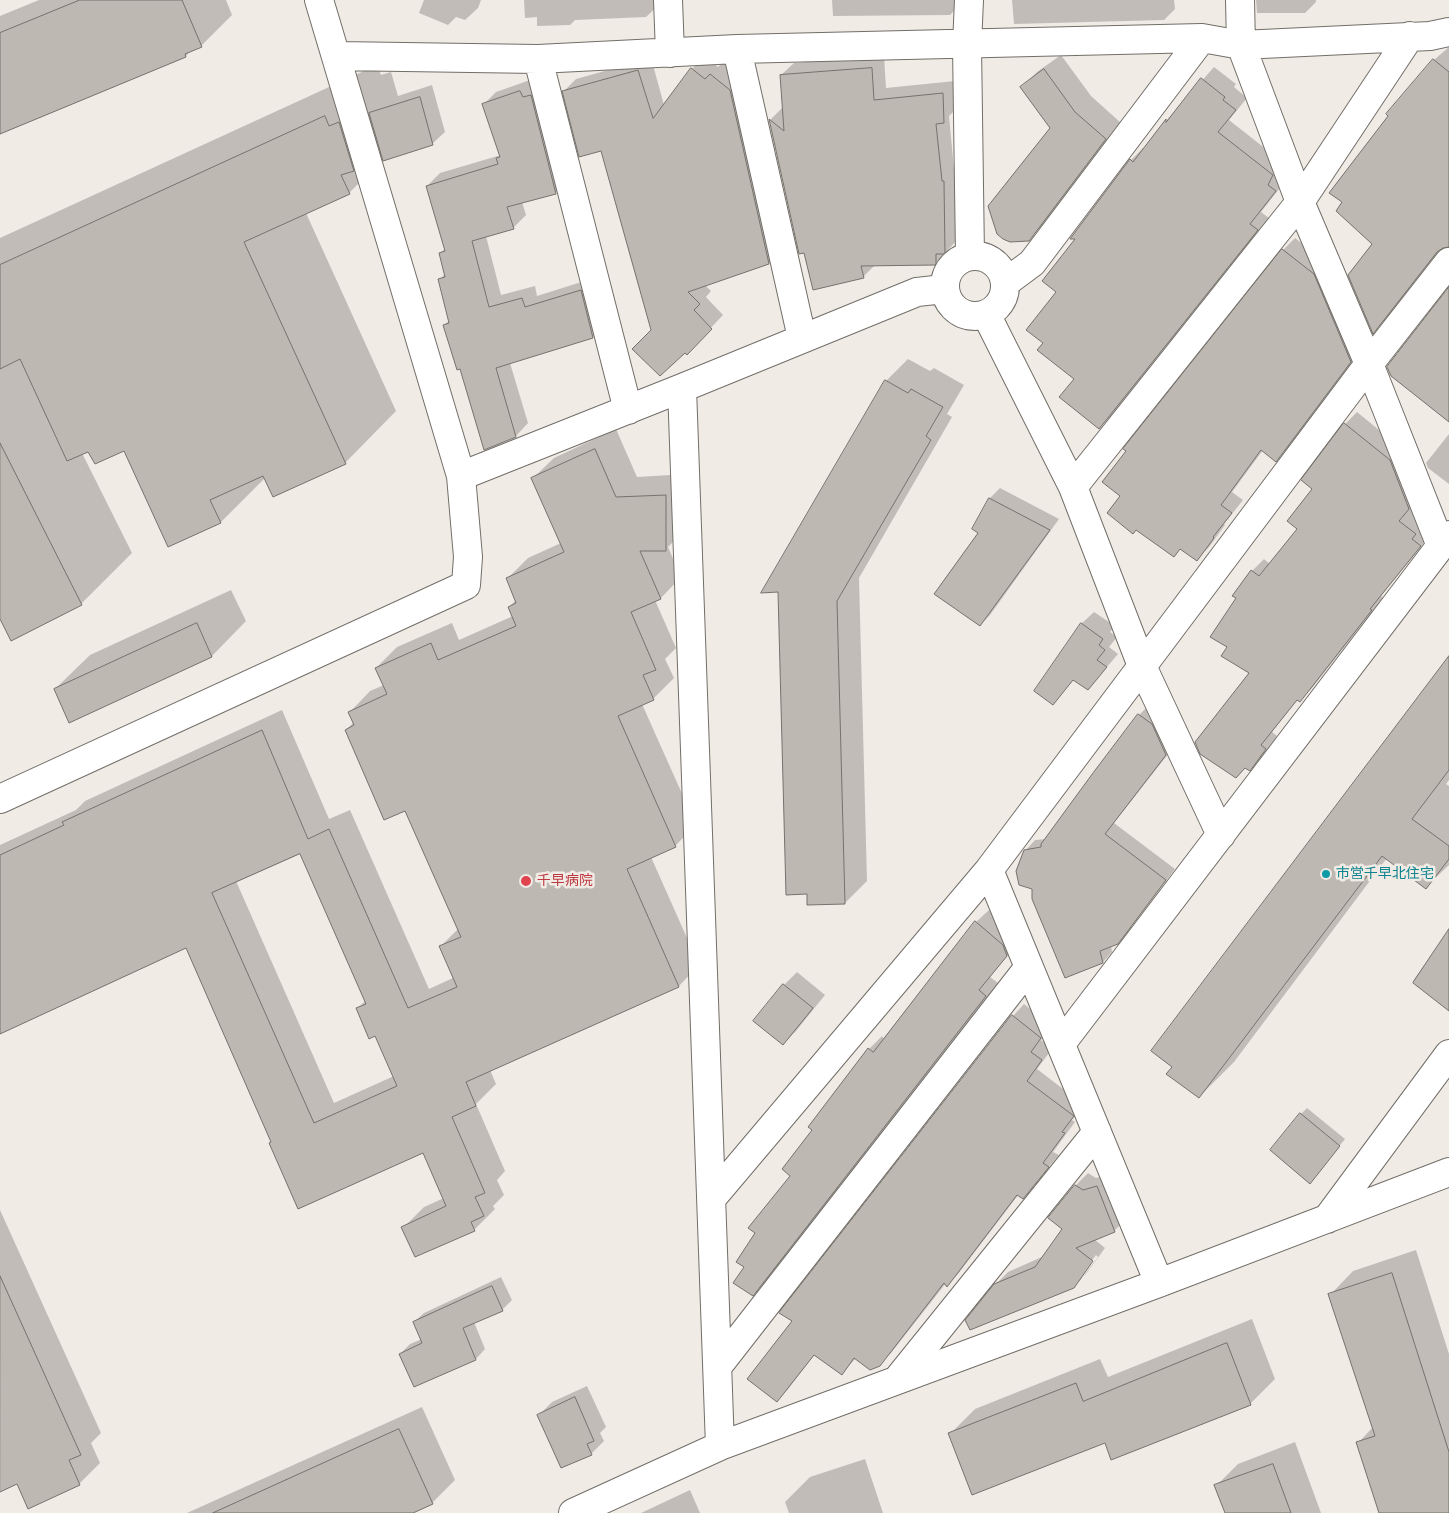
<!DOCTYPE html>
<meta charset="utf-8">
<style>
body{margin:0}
canvas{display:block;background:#f1ebe5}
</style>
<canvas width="1449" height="1513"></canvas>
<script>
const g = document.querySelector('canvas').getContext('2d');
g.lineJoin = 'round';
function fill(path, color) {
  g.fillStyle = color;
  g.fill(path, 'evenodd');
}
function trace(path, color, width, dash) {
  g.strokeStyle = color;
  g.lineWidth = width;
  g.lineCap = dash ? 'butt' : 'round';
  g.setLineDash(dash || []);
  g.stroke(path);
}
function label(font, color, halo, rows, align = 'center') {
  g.font = font + ' "Varela Round","Noto Sans JP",sans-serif';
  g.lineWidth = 5;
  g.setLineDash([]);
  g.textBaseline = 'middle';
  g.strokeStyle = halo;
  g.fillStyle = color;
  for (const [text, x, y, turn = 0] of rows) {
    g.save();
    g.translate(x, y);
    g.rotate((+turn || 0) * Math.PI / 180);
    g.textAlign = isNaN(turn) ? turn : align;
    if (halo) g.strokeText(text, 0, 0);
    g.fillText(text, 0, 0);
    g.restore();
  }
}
fill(new Path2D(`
 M 39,0 L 226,0 L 232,15 L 201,46 L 191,50 L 186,56 L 0,133 L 0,16 Z
 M 424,0 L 481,0 L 478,8 L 465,20 L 456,17 L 448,25 L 419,13 Z
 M 524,0 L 661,0 L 661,3 L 646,17 L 575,20 L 570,25 L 537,26 L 537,17 L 525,18 Z
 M 832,0 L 958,0 L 958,7 L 950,15 L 833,16 Z
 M 1012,0 L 1174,0 L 1175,9 L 1164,20 L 1014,24 Z
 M 1256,0 L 1316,0 L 1316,2 L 1305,13 L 1257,13 Z
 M 1449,47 L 1449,245 L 1442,247 L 1385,320 L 1373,331 L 1374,244 L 1434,60 Z
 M 1061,55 L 1091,96 L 1121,123 L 1044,224 L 1028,240 L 1052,128 L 1022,87 L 1037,72 Z
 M 704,56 L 718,67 L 723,62 L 742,77 L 781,251 L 769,263 L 705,285 L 711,291 L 706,297 L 723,315 L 687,353 L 652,330 L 602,150 L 564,91 L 576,79 L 651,58 L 664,105 L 692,69 Z
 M 884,56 L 886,88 L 955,81 L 956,109 L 949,116 L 954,169 L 956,169 L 957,240 L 935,264 L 875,265 L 863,277 L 805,251 L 800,252 L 770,120 L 782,108 L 784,109 L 781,75 L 794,63 Z
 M 377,65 L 381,75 L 391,72 L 398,96 L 432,85 L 445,132 L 432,144 L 384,158 L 349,193 L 306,213 L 396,411 L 345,463 L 265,478 L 221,522 L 124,449 L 89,450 L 82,453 L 132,553 L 81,604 L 0,616 L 0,238 Z
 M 1214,67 L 1236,84 L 1234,87 L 1247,98 L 1229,120 L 1285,164 L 1287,179 L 1261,212 L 1269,218 L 1111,416 L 1099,428 L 1075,379 L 1045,343 L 1058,292 L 1077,238 L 1131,160 L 1143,148 L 1144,150 L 1167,120 Z
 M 533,79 L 568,180 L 556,192 L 522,202 L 526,215 L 513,228 L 486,236 L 501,295 L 535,286 L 537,296 L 594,278 L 605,324 L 593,337 L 510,363 L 528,423 L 516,436 L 484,448 L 461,367 L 444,325 L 450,320 L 439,280 L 446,273 L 440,253 L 446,248 L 427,186 L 440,173 L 501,155 L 483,105 L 496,92 Z
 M 1295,238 L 1326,262 L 1362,349 L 1288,448 L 1276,460 L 1263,450 L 1232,492 L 1243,500 L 1224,524 L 1225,525 L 1209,547 L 1197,559 L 1181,548 L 1174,556 L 1283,250 Z
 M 908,359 L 930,371 L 934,368 L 964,385 L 947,414 L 952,417 L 859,578 L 867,881 L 845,903 L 808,892 L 779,591 L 886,381 Z
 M 1357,412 L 1401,448 L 1420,496 L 1410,508 L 1427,522 L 1432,533 L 1381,596 L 1383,598 L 1312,688 L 1300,700 L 1298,699 L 1272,732 L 1277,736 L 1262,757 L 1250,769 L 1250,673 L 1228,647 L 1238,598 L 1252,571 L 1264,559 L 1270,564 L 1299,528 L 1314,489 L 1345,424 Z
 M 616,429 L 637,477 L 687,474 L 686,529 L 668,547 L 681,577 L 661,598 L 655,600 L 676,648 L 665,659 L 674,678 L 653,699 L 642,704 L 696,825 L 675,846 L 651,857 L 699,965 L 679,986 L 490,1070 L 496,1084 L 476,1104 L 505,1171 L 497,1180 L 504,1195 L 493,1206 L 495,1209 L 474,1230 L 403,1228 L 424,1207 L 444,1198 L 423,1152 L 272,1142 L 186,947 L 0,1032 L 0,845 L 76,810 L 85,801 L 282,710 L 329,819 L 350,810 L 429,989 L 455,977 L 441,946 L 458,929 L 406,810 L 346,730 L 354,722 L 350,712 L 370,691 L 384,685 L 376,668 L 397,647 L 452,623 L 459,640 L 513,616 L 509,607 L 516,600 L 507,579 L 528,558 L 561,543 L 533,478 L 554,458 ZM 300,853 L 366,1000 L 357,1009 L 375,1034 L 394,1076 L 334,1103 L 236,881 Z
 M 1449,434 L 1449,484 L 1428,468 L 1426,463 Z
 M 1000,488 L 1059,519 L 990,615 L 980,625 L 980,532 L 974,529 L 990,498 Z
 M 231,590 L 246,621 L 212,656 L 70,721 L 55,689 L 90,655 Z
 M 1094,612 L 1115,626 L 1110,632 L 1117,637 L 1109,647 L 1118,654 L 1088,689 L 1074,679 L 1053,703 L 1081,624 Z
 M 1449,658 L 1449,780 L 1446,784 L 1449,786 L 1449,865 L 1426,887 L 1387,858 L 1234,1062 L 1199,1097 Z
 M 1149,705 L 1176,744 L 1114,823 L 1175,869 L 1127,932 L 1117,943 L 1111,945 L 1112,952 L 1103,962 L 1034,888 L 1025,851 L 1035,840 L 1047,839 L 1139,715 Z
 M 989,910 L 1015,932 L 1019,942 L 990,977 L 998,983 L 765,1282 L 753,1294 L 746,1266 L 814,1130 L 869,1049 L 882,1036 L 884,1039 L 976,922 Z
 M 1449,930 L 1449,1003 L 1446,1007 L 1413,981 Z
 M 797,972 L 825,995 L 796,1031 L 783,1044 L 755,1021 L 784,985 Z
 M 1024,1004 L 1051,1026 L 1041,1040 L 1052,1049 L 1037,1069 L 1084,1105 L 1072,1120 L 1075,1122 L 1053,1152 L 1059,1155 L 1023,1197 L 1019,1194 L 958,1274 L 947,1285 L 946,1283 L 891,1353 L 879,1364 L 856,1358 L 842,1373 L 815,1354 L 788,1389 L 777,1400 L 794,1321 L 1013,1016 Z
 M 1307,1108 L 1345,1139 L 1315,1176 L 1301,1114 Z
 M 1088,1173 L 1096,1178 L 1110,1174 L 1127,1218 L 1114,1231 L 1094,1239 L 1105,1248 L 1086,1274 L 1083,1277 L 1098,1257 L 1096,1255 L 1079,1278 L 1082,1278 L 1073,1287 L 995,1285 L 1008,1272 L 1044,1256 L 1064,1229 L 1075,1186 Z
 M 0,1210 L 101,1433 L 91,1443 L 100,1463 L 79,1484 L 17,1483 L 0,1491 Z
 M 1416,1250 L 1449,1354 L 1449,1513 L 1381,1513 L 1358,1443 L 1373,1427 L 1330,1295 L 1353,1271 Z
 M 501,1277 L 512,1300 L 502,1310 L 474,1322 L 485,1349 L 476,1359 L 414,1385 L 400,1354 L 410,1344 L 422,1339 L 414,1322 L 424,1313 Z
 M 1252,1319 L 1275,1379 L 1250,1404 L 1105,1441 L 950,1434 L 975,1409 L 1100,1359 L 1108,1377 Z
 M 587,1386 L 606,1427 L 600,1433 L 604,1441 L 591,1454 L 539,1415 L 552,1402 Z
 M 422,1407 L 455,1480 L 432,1503 L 410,1513 L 187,1513 Z
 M 1295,1442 L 1321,1513 L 1226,1513 L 1216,1486 L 1238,1464 Z
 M 865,1459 L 883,1513 L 789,1513 L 785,1502 L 810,1477 Z
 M 690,1490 L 700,1513 L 641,1513 Z`), '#0003');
const building = new Path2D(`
 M 80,0 L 182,0 L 202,47 L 185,54 L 186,57 L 0,134 L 0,33 Z
 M 1433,59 L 1449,72 L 1449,247 L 1443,248 L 1437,252 L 1373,334 L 1348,275 L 1372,244 L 1336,211 L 1342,202 L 1329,193 L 1388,116 L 1386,114 Z
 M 691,68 L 705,79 L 710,74 L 730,90 L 769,264 L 688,292 L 700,304 L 694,310 L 712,329 L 687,355 L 685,353 L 660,376 L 632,349 L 651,330 L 601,151 L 579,157 L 562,91 L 638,70 L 653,118 Z
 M 872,68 L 874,100 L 943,93 L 944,123 L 936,124 L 942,181 L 944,181 L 945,254 L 936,254 L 936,265 L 861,266 L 864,278 L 813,290 L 804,253 L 799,254 L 769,119 L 784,131 L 780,75 Z
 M 1044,69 L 1075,112 L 1106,139 L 1029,241 L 1010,242 L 1003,239 L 997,234 L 988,206 L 1050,128 L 1020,87 Z
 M 1201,78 L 1225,97 L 1223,100 L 1236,110 L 1218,132 L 1273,175 L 1268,185 L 1276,191 L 1250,224 L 1258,230 L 1099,429 L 1059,397 L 1074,379 L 1037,350 L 1043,343 L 1026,330 L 1056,292 L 1042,281 L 1075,239 L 1070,239 L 1130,159 L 1133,162 L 1166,119 L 1166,122 Z
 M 520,91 L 523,97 L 531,95 L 556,194 L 507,207 L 514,229 L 472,241 L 489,307 L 522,298 L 525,307 L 581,290 L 593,338 L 496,368 L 516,437 L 484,450 L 460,369 L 457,370 L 443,325 L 449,323 L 438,279 L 445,277 L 439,253 L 445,251 L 426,186 L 498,164 L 496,158 L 500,157 L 482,104 Z
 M 420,97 L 433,145 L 383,161 L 369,113 Z
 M 325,116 L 329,126 L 339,122 L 354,171 L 341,175 L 350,194 L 244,242 L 346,464 L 273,497 L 263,476 L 210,500 L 221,523 L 168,547 L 124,451 L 95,464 L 88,452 L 67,461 L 20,359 L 0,369 L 0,265 Z
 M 1282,249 L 1314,274 L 1351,362 L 1276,462 L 1261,450 L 1221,505 L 1232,513 L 1213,537 L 1214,538 L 1197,561 L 1180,549 L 1174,557 L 1136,530 L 1133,534 L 1107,513 L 1120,496 L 1102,482 L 1126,451 L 1123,449 Z
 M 1449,287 L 1449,422 L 1391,376 L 1387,367 Z
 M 885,380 L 908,393 L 911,389 L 943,407 L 926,436 L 931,440 L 837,601 L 845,904 L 807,905 L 807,894 L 786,895 L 778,592 L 761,593 Z
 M 1344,423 L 1390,460 L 1409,509 L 1399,521 L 1416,534 L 1412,539 L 1421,546 L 1370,609 L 1372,610 L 1300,702 L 1297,700 L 1261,745 L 1266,749 L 1250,771 L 1245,768 L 1236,778 L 1200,754 L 1195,742 L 1249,673 L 1221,656 L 1227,647 L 1210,637 L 1236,598 L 1232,596 L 1251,570 L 1259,576 L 1297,529 L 1287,521 L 1312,489 L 1301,480 Z
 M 0,443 L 82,605 L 11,641 L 0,619 Z
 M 595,449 L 616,497 L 666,495 L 666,551 L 640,551 L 661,599 L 631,612 L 656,670 L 643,675 L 654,700 L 618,716 L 676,847 L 627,869 L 679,987 L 466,1082 L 476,1106 L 452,1117 L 485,1193 L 475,1197 L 484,1216 L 471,1222 L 475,1231 L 415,1257 L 401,1227 L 446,1206 L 423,1153 L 298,1209 L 269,1143 L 271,1142 L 186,948 L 0,1034 L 0,855 L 64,825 L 62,822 L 262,730 L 308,839 L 329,829 L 408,1008 L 457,987 L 439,946 L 461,937 L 405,811 L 384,820 L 345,730 L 354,725 L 348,712 L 387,694 L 375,668 L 431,643 L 438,660 L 516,626 L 508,607 L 516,603 L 506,578 L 564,552 L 531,478 ZM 300,854 L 366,1004 L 356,1008 L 369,1039 L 375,1036 L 397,1086 L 314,1123 L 212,893 Z
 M 989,498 L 1050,530 L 980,626 L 934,594 L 978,533 L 972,529 Z
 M 197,623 L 212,657 L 69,723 L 54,689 Z
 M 1081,623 L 1103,639 L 1099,645 L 1105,650 L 1097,660 L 1107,667 L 1088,690 L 1073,680 L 1053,705 L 1034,691 Z
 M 1449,656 L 1449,770 L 1412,819 L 1449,846 L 1449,859 L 1426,889 L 1382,856 L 1199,1098 L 1166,1074 L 1172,1067 L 1151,1051 Z
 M 1138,714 L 1152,724 L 1166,755 L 1105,834 L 1166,880 L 1118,944 L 1100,951 L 1103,963 L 1065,978 L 1032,899 L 1032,889 L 1019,885 L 1016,871 L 1024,850 L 1041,847 L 1041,844 L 1093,773 Z
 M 975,921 L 1003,945 L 1007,956 L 979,990 L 986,996 L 753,1296 L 733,1283 L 744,1267 L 736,1262 L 755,1233 L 748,1228 L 790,1176 L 782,1169 L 812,1130 L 808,1127 L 868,1048 L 873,1052 Z
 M 1449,929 L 1449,1011 L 1413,983 Z
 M 783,984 L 813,1008 L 783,1045 L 753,1021 Z
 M 1012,1015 L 1041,1038 L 1031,1052 L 1042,1060 L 1027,1081 L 1074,1116 L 1062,1132 L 1065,1133 L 1043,1163 L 1049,1167 L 1023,1199 L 1017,1195 L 947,1287 L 944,1283 L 880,1366 L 870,1370 L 854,1358 L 842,1375 L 814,1355 L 777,1402 L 747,1379 L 792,1321 L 779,1313 Z
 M 1300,1113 L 1340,1146 L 1310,1184 L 1270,1150 Z
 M 1075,1185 L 1083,1190 L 1097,1186 L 1115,1232 L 1076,1248 L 1093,1261 L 1074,1288 L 970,1330 L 965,1320 L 994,1284 L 1035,1267 L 1062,1229 L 1048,1218 Z
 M 1392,1273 L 1449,1452 L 1449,1513 L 1379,1513 L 1356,1442 L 1375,1436 L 1328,1294 Z
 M 0,1276 L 81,1455 L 69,1460 L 80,1485 L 28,1509 L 17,1484 L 0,1492 Z
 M 492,1286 L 503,1311 L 463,1328 L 476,1360 L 414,1387 L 399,1354 L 422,1343 L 413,1322 Z
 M 1227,1343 L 1251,1405 L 1111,1460 L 1105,1443 L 972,1495 L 948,1433 L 1076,1383 L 1083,1401 Z
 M 575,1397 L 594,1441 L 587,1444 L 592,1455 L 561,1468 L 537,1415 Z
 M 399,1429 L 433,1504 L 413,1513 L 213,1513 Z
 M 1273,1464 L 1291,1513 L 1225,1513 L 1214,1485 Z`);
fill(building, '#bdb8b2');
trace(building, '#76716c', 1);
const minor = new Path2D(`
 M 668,0 L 670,53
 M 969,0 L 967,45 L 970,256
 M 1240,0 L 1241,45 L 1300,202 L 1369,364 L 1441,546
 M 737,49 L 802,338
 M 337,56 L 538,59 L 737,49 L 1202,38 L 1241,45 L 1430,36 L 1449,32
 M 538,59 L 628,410
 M945 286a30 30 0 1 1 60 0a30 30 0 1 1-60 0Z
 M 1005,283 L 1032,263 L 1202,38
 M 986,314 L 1073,487 L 1142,666 L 1221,835
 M 682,388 L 720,1446
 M 461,476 L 682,388 L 917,292 L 944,289
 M 1073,487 L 1300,202 L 1410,36
 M 0,799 L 466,585 L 468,557 L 461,476 L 319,0
 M 989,870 L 1159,1283
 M 1061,1044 L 1449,535
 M 712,1198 L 989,870 L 1369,364 L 1449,262
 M 1327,1219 L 1449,1054
 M 718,1366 L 1029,967
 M 897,1380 L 1097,1132
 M 573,1513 L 720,1446 L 1159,1283 L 1449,1172`);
trace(minor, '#726e68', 30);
trace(minor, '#fff', 28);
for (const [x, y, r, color] of [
 [1326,874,5,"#0f9aa8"],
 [526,881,6,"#e0444e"]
]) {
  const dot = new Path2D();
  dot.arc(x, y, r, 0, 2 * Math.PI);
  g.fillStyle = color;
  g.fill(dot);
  trace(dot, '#f1ebe5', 2);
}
label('14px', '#0d838f', '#f1ebe5', [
 ["市営千早北住宅",1336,874]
], 'left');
label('14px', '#be3a42', '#f1ebe5', [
 ["千早病院",537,881]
], 'left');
</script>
